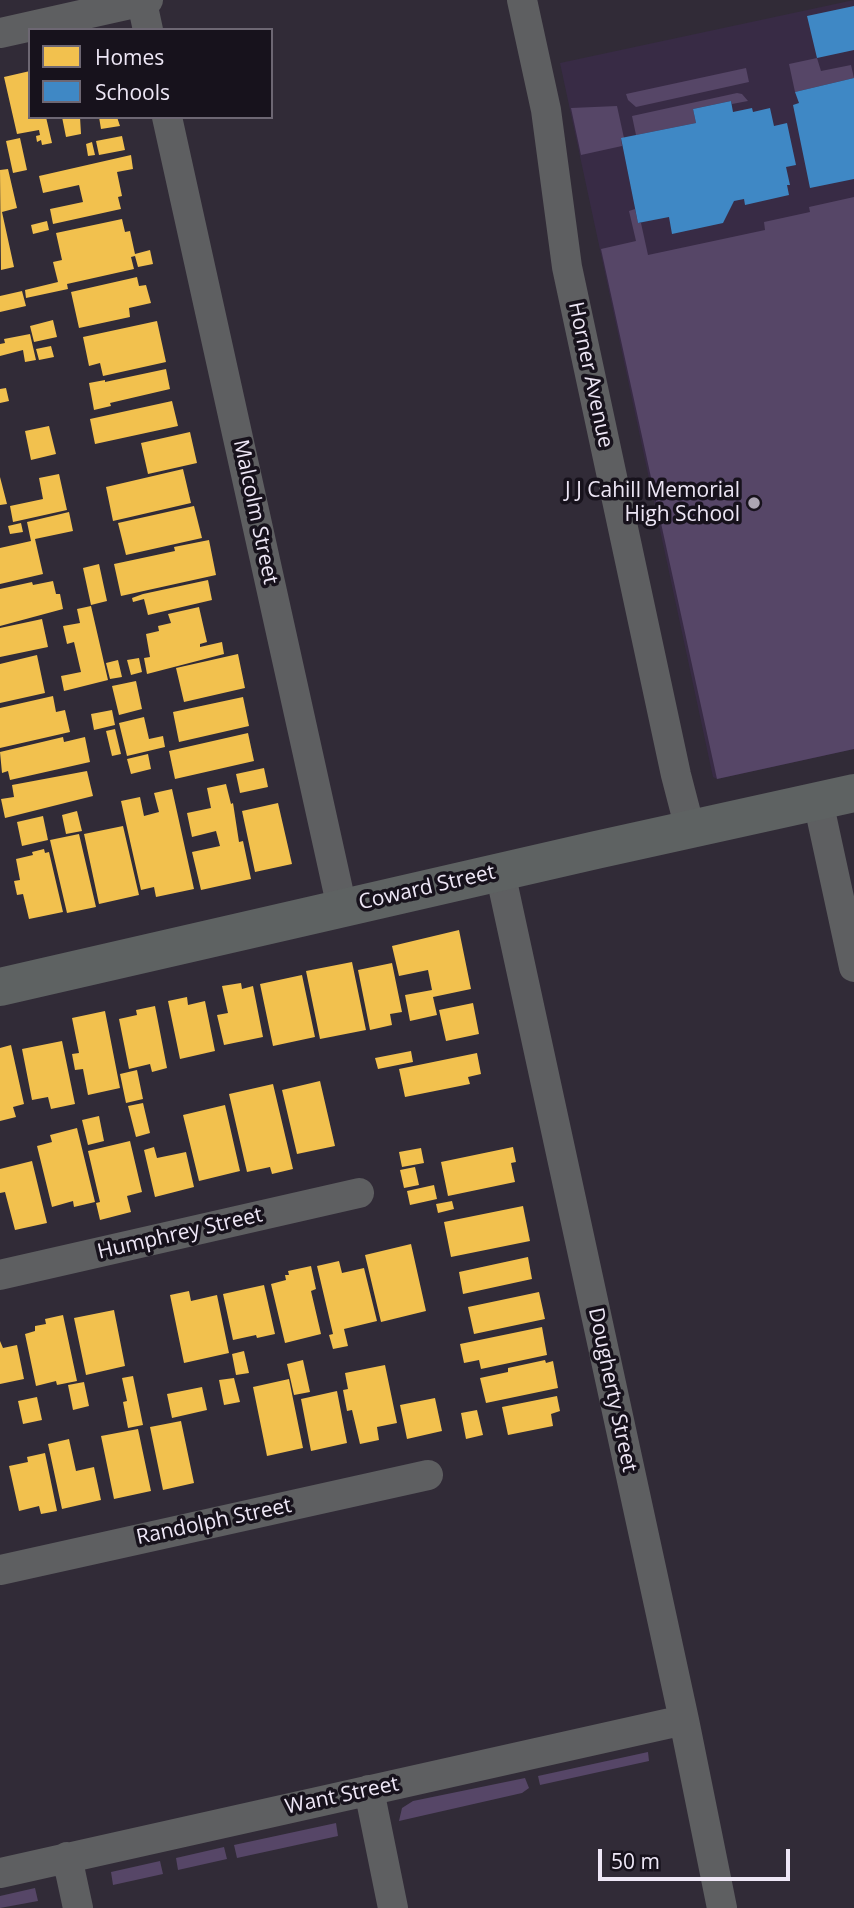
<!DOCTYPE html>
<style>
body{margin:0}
#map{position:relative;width:854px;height:1908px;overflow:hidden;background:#312b37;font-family:"Open Sans",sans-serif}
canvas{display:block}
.legend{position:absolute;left:28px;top:28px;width:245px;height:91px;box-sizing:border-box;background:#17121c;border:2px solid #6d6773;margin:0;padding:9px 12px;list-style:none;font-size:21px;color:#eee7f6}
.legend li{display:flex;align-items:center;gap:14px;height:35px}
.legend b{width:35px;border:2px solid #6d6773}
.scale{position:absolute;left:598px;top:1849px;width:192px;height:32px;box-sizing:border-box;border:4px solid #eee7f6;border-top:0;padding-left:9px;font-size:21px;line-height:24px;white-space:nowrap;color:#eee7f6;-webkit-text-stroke:5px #17121c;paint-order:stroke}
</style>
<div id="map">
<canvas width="854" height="1908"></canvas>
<ul class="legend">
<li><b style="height:19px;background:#f2c14e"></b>Homes</li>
<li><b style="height:19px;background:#3f88c5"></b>Schools</li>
</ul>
<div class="scale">50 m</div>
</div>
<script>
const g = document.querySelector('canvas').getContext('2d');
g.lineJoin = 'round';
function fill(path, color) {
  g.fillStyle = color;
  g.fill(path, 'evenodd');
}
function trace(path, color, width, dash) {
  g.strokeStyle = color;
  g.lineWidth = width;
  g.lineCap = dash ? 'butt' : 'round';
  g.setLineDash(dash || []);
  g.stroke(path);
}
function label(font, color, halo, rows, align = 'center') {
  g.font = font + ' "Open Sans",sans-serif';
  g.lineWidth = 7;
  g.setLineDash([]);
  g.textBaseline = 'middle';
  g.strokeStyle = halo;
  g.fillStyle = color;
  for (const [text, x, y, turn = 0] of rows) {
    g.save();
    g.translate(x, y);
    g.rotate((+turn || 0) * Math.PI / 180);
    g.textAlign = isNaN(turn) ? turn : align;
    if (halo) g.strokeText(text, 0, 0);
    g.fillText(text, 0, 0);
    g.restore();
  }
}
fill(new Path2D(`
 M 854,0 L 854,749 L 717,779 L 713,777 L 560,63 Z`), '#382b45');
fill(new Path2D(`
 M 817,58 L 821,71 L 851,65 L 854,78 L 795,92 L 789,64 Z
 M 746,68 L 749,82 L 636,107 L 628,100 L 626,94 Z
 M 737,93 L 742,94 L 748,101 L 732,104 L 731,101 L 693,109 L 696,123 L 636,135 L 632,116 Z
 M 617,106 L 624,138 L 621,139 L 622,146 L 581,155 L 571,108 Z
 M 854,197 L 854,749 L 717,779 L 601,249 L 636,241 L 629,211 L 635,209 L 638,223 L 641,223 L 648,255 L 765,230 L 764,222 L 810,212 L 809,207 Z
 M 648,1752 L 649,1761 L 540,1785 L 538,1776 Z
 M 525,1778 L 529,1788 L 522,1793 L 399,1821 L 402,1808 L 413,1801 Z
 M 336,1823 L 338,1836 L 237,1858 L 234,1845 Z
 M 224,1847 L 227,1859 L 178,1870 L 176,1858 Z
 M 160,1861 L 163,1874 L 113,1885 L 111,1872 Z
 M 35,1888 L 38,1901 L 0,1908 L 0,1896 Z`), '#564667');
fill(new Path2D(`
 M 30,71 L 30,117 L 46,117 L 52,143 L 42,145 L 41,140 L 37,142 L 36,136 L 40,135 L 39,130 L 17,134 L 4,77 Z
 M 62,117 L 80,117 L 81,134 L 66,137 Z
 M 99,117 L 117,117 L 120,126 L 101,129 Z
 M 122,136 L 125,150 L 99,155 L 96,141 Z
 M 20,138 L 27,170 L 13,173 L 6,141 Z
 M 92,142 L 95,155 L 88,156 L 86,144 Z
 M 131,155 L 133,169 L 117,172 L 122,196 L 118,197 L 121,209 L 53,224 L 50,209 L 83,202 L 79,185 L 43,193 L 39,176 Z
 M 8,169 L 17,208 L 2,212 L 14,267 L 1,270 L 0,170 Z
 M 122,219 L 125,232 L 130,231 L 135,254 L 150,250 L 153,264 L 138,267 L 135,256 L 131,257 L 134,269 L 67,284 L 68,289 L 26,298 L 25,290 L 58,282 L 53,262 L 62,260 L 56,233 Z
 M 47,221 L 49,230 L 33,234 L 31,225 Z
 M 137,277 L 139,286 L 146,285 L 151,303 L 129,308 L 130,317 L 79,328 L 71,292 Z
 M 22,291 L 26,306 L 0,312 L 0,296 Z
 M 53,320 L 57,337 L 34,342 L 30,326 Z
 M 157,321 L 166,362 L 103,376 L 100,363 L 89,366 L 83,337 Z
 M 30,334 L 36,360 L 25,362 L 23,350 L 0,356 L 0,344 L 5,343 L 4,339 Z
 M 51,346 L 54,357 L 39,360 L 36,349 Z
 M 166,369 L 170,389 L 110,403 L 111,406 L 94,410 L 89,383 L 105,380 L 105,382 Z
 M 6,388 L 9,401 L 0,403 L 0,389 Z
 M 172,401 L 178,426 L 95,444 L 90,419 Z
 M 49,426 L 56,454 L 31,460 L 25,431 Z
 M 190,432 L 197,463 L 148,474 L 141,443 Z
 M 183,469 L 191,503 L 113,521 L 106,487 Z
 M 59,474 L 67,510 L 13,522 L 10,506 L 43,499 L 39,478 Z
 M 0,477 L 7,504 L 0,505 Z
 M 194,506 L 202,538 L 126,555 L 118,523 Z
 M 69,512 L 73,531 L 35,539 L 43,574 L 0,584 L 0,548 L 31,541 L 27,522 Z
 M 21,523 L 23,532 L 10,534 L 8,526 Z
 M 209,540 L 216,575 L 121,596 L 114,564 L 175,551 L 174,547 Z
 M 99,564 L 107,601 L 91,605 L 83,568 Z
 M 208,580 L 212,600 L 148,615 L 144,599 L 133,602 L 132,598 L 143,594 Z
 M 53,581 L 56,594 L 60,594 L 63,609 L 0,626 L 0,589 L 32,582 L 33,585 Z
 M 91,606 L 108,680 L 64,691 L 61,676 L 81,672 L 74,642 L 67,644 L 63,626 L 80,623 L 77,609 Z
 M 199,607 L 207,642 L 200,644 L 200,647 L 222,642 L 224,654 L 147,674 L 144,658 L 150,657 L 146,634 L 159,631 L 158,626 L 171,623 L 168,614 Z
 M 42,619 L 48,647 L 0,657 L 0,628 Z
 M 238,654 L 245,688 L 184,702 L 176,668 Z
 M 37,655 L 45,693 L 0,703 L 0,664 Z
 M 139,658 L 142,672 L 131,675 L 127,660 Z
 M 118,660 L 122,677 L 110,679 L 106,663 Z
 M 136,681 L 142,709 L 119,715 L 112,686 Z
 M 53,696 L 56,712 L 65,710 L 70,732 L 0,748 L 0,708 Z
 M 243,697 L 249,726 L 179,742 L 173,712 Z
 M 112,710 L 115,725 L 94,730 L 91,714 Z
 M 144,717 L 149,739 L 163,736 L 165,747 L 127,756 L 119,723 Z
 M 115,729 L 121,754 L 112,756 L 106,731 Z
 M 248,733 L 254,761 L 175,779 L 169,751 Z
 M 63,737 L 64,742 L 85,737 L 90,762 L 10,780 L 8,771 L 2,773 L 0,752 Z
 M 148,754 L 151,769 L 131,774 L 127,759 Z
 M 264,768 L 268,787 L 240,793 L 236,774 Z
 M 87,771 L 93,796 L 5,818 L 1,799 L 14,797 L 12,785 Z
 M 226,784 L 231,804 L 233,803 L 239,842 L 243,841 L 251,879 L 201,890 L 192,852 L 220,846 L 216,831 L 192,837 L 187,813 L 211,808 L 207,788 Z
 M 172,789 L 194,889 L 156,897 L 154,887 L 141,890 L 121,801 L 140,797 L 144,816 L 159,812 L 154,793 Z
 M 278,803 L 292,864 L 255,872 L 242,811 Z
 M 77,811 L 82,831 L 66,834 L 62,815 Z
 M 43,816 L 48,840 L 22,846 L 17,822 Z
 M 123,826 L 139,895 L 99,904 L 84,834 Z
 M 79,834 L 96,907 L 67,913 L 50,840 Z
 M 44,849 L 45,853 L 49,852 L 63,912 L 29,919 L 23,894 L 17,895 L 14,881 L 20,880 L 16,859 L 33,855 L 32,852 Z
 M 459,930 L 471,989 L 433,997 L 437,1015 L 410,1021 L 405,995 L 432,990 L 428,970 L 399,976 L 392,946 Z
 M 352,962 L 366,1030 L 320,1039 L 306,971 Z
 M 392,963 L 402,1012 L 390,1014 L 392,1025 L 370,1030 L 358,970 Z
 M 302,975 L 315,1037 L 273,1046 L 260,984 Z
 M 241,983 L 242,989 L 253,986 L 263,1037 L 224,1045 L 217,1015 L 228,1013 L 222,986 Z
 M 187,997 L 188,1005 L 205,1001 L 215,1051 L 180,1059 L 168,1001 Z
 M 473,1003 L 479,1034 L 446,1041 L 439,1010 Z
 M 155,1006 L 167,1068 L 152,1072 L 150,1064 L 129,1069 L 119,1019 L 137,1015 L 136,1010 Z
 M 105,1011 L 120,1088 L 88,1095 L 83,1069 L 75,1070 L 72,1054 L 79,1053 L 72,1018 Z
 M 62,1041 L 75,1104 L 51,1109 L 48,1097 L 32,1100 L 22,1049 Z
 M 11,1045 L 24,1104 L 13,1107 L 16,1117 L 0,1121 L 0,1048 Z
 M 411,1051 L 413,1062 L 378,1069 L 375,1058 Z
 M 477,1053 L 481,1074 L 468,1077 L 470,1084 L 405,1097 L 399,1069 Z
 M 137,1070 L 143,1099 L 126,1103 L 120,1074 Z
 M 320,1081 L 335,1146 L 297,1154 L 282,1090 Z
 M 273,1084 L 293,1169 L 272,1174 L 270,1167 L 247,1172 L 229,1094 Z
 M 143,1103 L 150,1133 L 136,1137 L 128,1106 Z
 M 225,1105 L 240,1171 L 199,1181 L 183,1115 Z
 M 99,1116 L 104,1141 L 88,1145 L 82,1120 Z
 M 77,1128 L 95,1202 L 74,1207 L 73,1201 L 52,1207 L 37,1146 L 52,1142 L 50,1135 Z
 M 130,1141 L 142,1192 L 127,1196 L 131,1212 L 100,1220 L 96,1203 L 100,1202 L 88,1151 Z
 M 154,1147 L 157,1158 L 186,1152 L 194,1187 L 155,1197 L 144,1150 Z
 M 513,1147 L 516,1162 L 511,1163 L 515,1182 L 448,1196 L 441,1162 Z
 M 421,1148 L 424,1163 L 402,1167 L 399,1152 Z
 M 32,1161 L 47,1223 L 15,1230 L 5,1192 L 0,1193 L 0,1169 Z
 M 415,1167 L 419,1185 L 404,1188 L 400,1170 Z
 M 434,1185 L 437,1199 L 410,1205 L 407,1191 Z
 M 452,1201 L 454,1209 L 438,1213 L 436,1204 Z
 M 523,1206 L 530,1241 L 451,1257 L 444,1222 Z
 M 411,1244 L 426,1311 L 381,1322 L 365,1255 Z
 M 528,1257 L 532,1279 L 463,1294 L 459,1272 Z
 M 339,1261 L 342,1273 L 364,1268 L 377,1321 L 344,1329 L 348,1346 L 333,1349 L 329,1335 L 333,1334 L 317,1266 Z
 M 311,1266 L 316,1289 L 311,1291 L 321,1334 L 285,1343 L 271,1284 L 286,1280 L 285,1275 L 289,1275 L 288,1271 Z
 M 264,1285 L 275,1334 L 257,1338 L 256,1335 L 233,1340 L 223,1294 Z
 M 189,1291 L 191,1301 L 217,1295 L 229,1353 L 184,1363 L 170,1295 Z
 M 539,1292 L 545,1319 L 474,1334 L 468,1307 Z
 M 114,1310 L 125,1366 L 86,1375 L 74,1318 Z
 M 63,1315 L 77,1381 L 57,1385 L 56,1381 L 36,1386 L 25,1334 L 35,1331 L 35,1326 L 46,1324 L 45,1319 Z
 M 542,1327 L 547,1355 L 481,1369 L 479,1360 L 464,1363 L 460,1344 Z
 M 0,1341 L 3,1348 L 17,1345 L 24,1379 L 0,1384 Z
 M 244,1351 L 249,1373 L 236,1375 L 232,1354 Z
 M 303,1360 L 310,1392 L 294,1395 L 287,1364 Z
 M 545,1360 L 546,1363 L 553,1361 L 558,1388 L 486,1403 L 480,1378 L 508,1372 L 508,1368 Z
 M 385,1365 L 397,1423 L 377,1427 L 379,1440 L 360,1444 L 352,1410 L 347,1411 L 343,1390 L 348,1389 L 345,1373 Z
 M 133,1376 L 143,1425 L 128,1428 L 123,1402 L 127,1401 L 122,1378 Z
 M 234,1378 L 240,1402 L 224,1405 L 219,1380 Z
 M 289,1379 L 303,1448 L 267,1456 L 253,1387 Z
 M 84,1382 L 89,1406 L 73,1410 L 68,1385 Z
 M 202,1387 L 207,1410 L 172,1418 L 167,1394 Z
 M 337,1391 L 347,1443 L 311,1451 L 301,1399 Z
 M 557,1396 L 560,1411 L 551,1414 L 553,1426 L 508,1435 L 502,1407 Z
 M 37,1397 L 42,1420 L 23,1424 L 18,1401 Z
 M 435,1398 L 442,1431 L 407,1439 L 400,1405 Z
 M 477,1410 L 483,1435 L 466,1439 L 461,1413 Z
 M 181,1421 L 194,1483 L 163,1490 L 150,1427 Z
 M 138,1429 L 151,1491 L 114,1499 L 101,1436 Z
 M 69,1439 L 76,1471 L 94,1467 L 101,1500 L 62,1509 L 48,1444 Z
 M 45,1453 L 57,1511 L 41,1514 L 39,1506 L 19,1511 L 9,1466 L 28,1462 L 27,1457 Z`), '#f2c14e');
fill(new Path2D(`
 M 854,6 L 854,50 L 817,58 L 807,16 Z
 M 854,78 L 854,179 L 810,188 L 793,105 L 799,103 L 795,92 Z
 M 731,101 L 733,112 L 752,108 L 753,112 L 770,108 L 774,126 L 787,123 L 796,165 L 786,167 L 790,185 L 787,185 L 789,195 L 745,205 L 744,199 L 734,201 L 723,223 L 672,234 L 669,217 L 638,223 L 621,138 L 696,123 L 693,109 Z`), '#3f88c5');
trace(new Path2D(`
 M 522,0 L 546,110 L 567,267 L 676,775 L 690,829
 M 142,2 L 148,30
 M 0,33 L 148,0
 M 167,117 L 342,908
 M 818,801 L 854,967
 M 500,872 L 684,1720 L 722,1908
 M 0,1275 L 359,1193
 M 0,1570 L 428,1475
 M 369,1790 L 393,1908
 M 67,1857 L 78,1908
 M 0,1873 L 684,1720`), '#5e5f61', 30);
trace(new Path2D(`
 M 0,987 L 596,850 L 854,793`), '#5e6262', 38);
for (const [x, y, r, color] of [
 [754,503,7,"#aca5b3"]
]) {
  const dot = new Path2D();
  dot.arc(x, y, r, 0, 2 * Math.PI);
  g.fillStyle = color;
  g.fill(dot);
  trace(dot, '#17121c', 2.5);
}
label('21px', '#eee7f6', '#17121c', [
 ["Horner Avenue",590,375,78],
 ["Malcolm Street",255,512,78],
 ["Coward Street",427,888,-13],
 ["Humphrey Street",180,1234,-13],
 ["Dougherty Street",612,1390,78],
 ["Randolph Street",214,1522,-12],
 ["Want Street",342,1796,-12]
]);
label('21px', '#eee7f6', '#17121c', [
 ["J J Cahill Memorial",740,491],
 ["High School",740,515]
], 'right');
</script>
